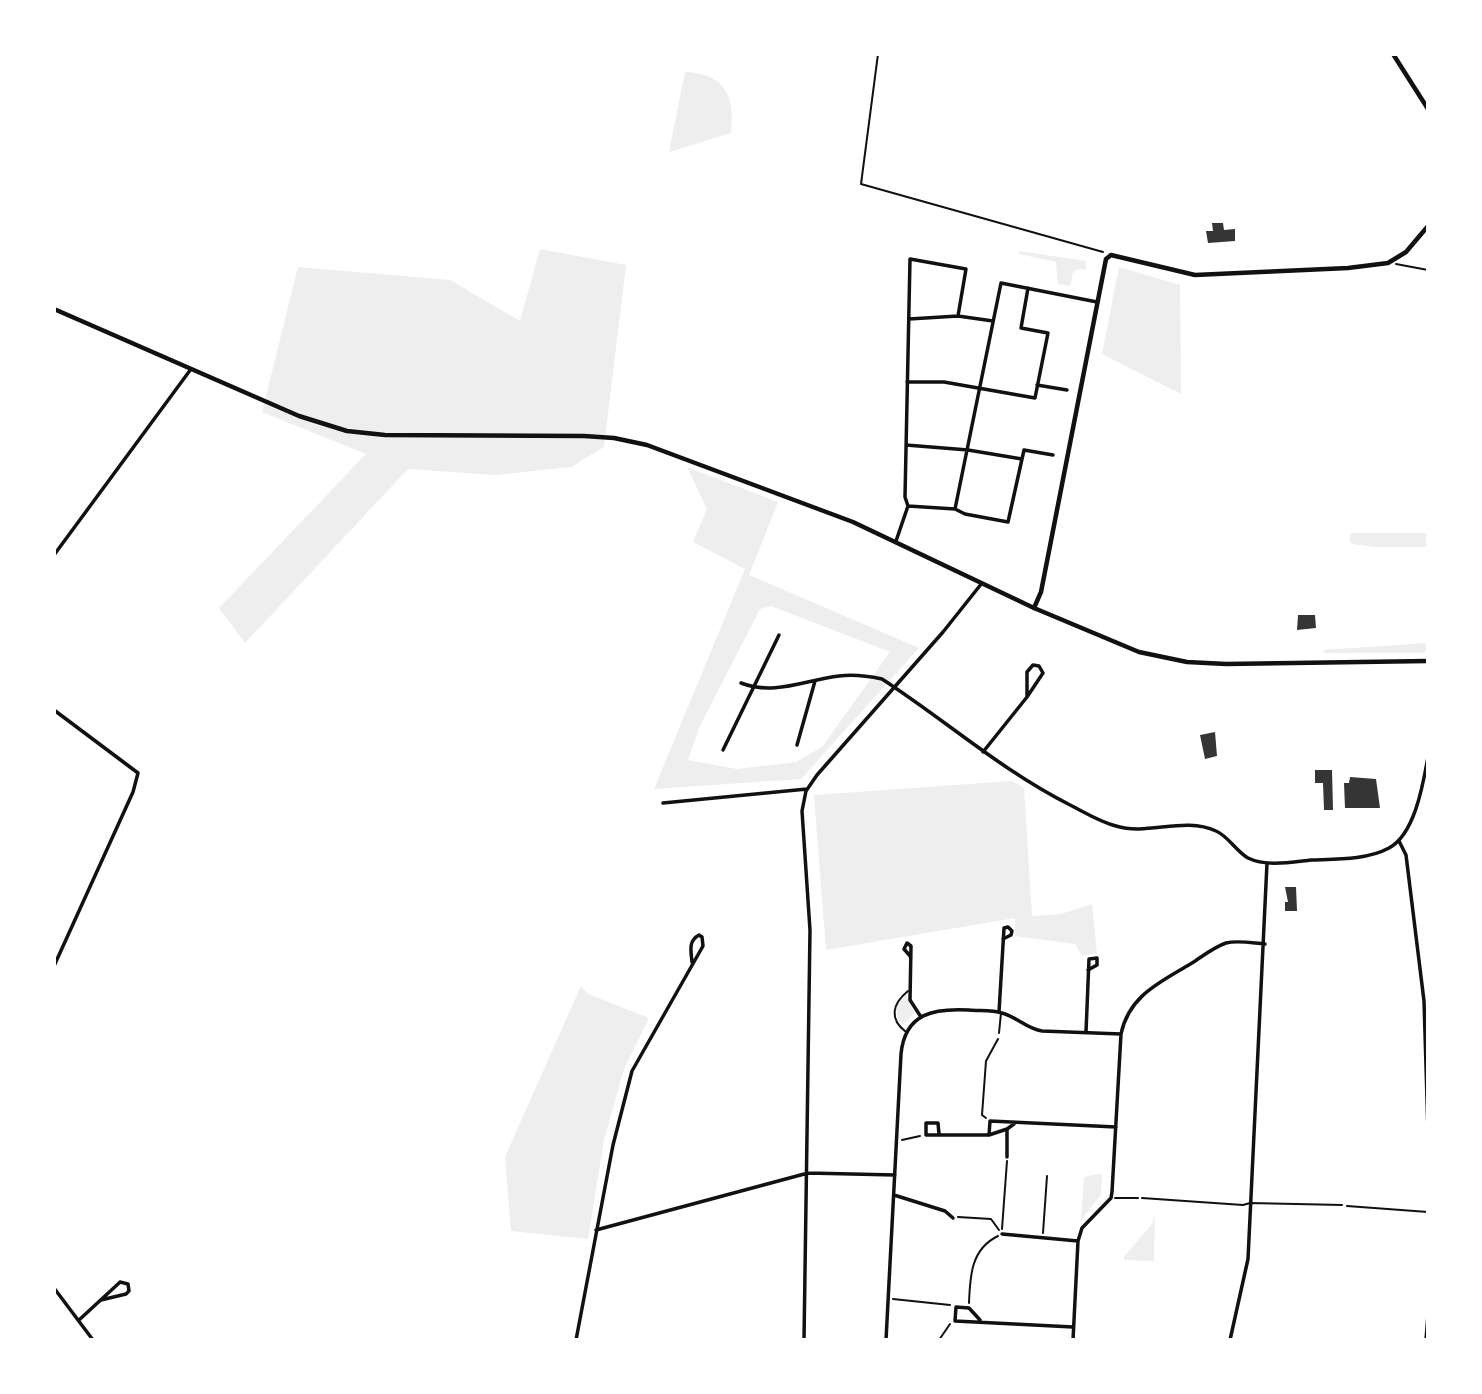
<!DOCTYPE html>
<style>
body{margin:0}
#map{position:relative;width:1482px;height:1394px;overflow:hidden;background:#fff;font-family:Georgia,serif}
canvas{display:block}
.frame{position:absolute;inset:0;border:56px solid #fff;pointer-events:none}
</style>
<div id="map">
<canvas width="1482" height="1394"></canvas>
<div class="frame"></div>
</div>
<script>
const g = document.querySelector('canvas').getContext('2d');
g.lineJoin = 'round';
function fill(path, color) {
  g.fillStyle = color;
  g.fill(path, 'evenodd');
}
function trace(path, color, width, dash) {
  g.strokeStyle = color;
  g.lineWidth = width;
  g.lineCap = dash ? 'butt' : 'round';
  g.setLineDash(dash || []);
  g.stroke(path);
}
fill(new Path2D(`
 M 685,72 C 725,74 735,95 731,133 L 669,152 Z
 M 540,249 L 626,265 L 604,447 L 571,467 L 495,475 L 408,469 L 245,643 L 219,608 L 366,454 L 262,412 L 298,267 L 450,280 L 520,321 Z
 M 1019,251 L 1086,261 L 1086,270 L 1079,269 L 1073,272 L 1070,286 L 1058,284 L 1056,262 L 1019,254 Z
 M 1119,267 L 1180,285 L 1181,394 L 1102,354 Z
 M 687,467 L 778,502 L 749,575 L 919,648 L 801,779 L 654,789 L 745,569 L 693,542 L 707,509 ZM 771,606 L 890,652 L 822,747 L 796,762 L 737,769 L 688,760 L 699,728 L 760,609 Z
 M 1351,533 L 1428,533 L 1428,547 L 1376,547 L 1352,544 L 1349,539 Z
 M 1428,643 L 1428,651 L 1421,653 L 1324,653 L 1323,650 Z
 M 1012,781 L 1024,788 L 1032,916 L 1061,914 L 1092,904 L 1097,953 L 1082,956 L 1075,944 L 1015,936 L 1015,918 L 826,950 L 814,795 Z
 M 581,986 L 588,994 L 649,1018 L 624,1069 L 604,1140 L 588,1239 L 511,1231 L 505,1157 Z
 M 906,995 L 914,1013 L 903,1025 L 898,1021 L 896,1005 Z
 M 1098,1174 L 1102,1175 L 1101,1195 L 1081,1220 L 1084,1177 Z
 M 1155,1214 L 1154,1261 L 1124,1260 L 1124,1257 L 1152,1224 Z`), '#eee');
fill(new Path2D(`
 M 1212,223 L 1223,223 L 1224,230 L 1235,229 L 1235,241 L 1208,243 L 1206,231 L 1213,231 Z
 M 1298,615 L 1315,615 L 1316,628 L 1297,630 Z
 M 1215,732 L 1217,756 L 1205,759 L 1200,735 Z
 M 1315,770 L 1332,770 L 1333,810 L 1324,810 L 1323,783 L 1315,783 Z
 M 1350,777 L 1376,779 L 1380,808 L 1345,808 L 1344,783 L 1349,783 Z
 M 1285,887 L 1296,887 L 1297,911 L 1285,911 L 1285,902 L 1288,902 Z`), '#353535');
trace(new Path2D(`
 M 878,54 L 861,184 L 1103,252
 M 1396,264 L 1428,270
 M 986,1118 L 982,1115 L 986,1061 L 998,1039
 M 902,1140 L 920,1136
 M 1115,1198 L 1138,1198
 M 1347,1206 L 1428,1212
 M 958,1217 L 991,1219 L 999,1230
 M 1002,1229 L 1007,1161
 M 1043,1233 L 1047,1176
 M 893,1299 L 950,1305
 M 969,1303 C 970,1276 971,1249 998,1236
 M 939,1340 L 950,1324`), '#111', 2);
trace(new Path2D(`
 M 906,1032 C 889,1019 892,1004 908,991
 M 999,1033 L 1001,1013
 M 1142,1198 L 1243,1205 L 1250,1203 L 1342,1205`), '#111', 2);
trace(new Path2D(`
 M 958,316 L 993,321
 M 907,382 L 944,382 L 1035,398 L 1048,333 L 1021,328 L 1028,288
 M 1037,385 L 1067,390
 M 906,445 L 968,450 L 1022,459 L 1008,522 L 965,514 L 955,509
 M 1022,459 L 1024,450 L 1053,455
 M 908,506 L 905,497 L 910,259 L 966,269 L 958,316 L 909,319
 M 896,541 L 908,506 L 955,509 L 1001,283 L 1097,302
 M 54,555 L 191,369
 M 741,683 C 774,696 805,680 839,676 C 854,674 868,676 882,679 C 948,722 1002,771 1072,806 C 1086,813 1100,822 1116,826 C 1148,836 1184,816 1216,831 C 1228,836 1236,851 1248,858 C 1266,867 1292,862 1311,860 C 1336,859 1367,860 1389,848 C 1415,834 1423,784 1428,757
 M 54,710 L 138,773 L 133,792 L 54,966
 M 797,745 L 815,681
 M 723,750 L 779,635
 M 983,752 L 1027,697 L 1043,673 L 1039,666 L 1033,665 L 1027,672 L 1027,697
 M 663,803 L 807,789
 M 1399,841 L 1406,855 L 1424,1001 L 1428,1131
 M 911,957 L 904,949 L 907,943 L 911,946 L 910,1000 L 921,1017
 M 999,1012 L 1004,928 L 1008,927 L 1012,931 L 1011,935 L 1003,939
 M 1086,1032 L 1089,959 L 1097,958 L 1097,965 L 1088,970
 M 939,1134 L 938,1123 L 926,1123 L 926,1135 L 989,1135 L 1007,1129
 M 989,1135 L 990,1121 L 1116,1127
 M 1007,1157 L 1007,1129 L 1014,1124
 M 894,1195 L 945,1211 L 953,1218
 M 596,1230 L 808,1173 L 895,1175
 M 1002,1234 L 1078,1241
 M 54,1288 L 93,1340
 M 79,1320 L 118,1284 L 120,1282 L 128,1284 L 129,1291 L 126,1294 L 101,1300
 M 980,1320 L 969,1308 L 956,1307 L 955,1321 L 1073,1327
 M 576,1340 L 613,1145 L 632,1071 L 703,946 L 702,937 L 699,935 C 688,941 691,951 692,962
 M 804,1340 L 810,930 L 802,811 L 806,791 L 817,775 L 943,632 L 982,583
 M 886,1340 L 901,1054 C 905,1013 934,1008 969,1010 C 980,1011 992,1010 1002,1013 C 1017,1017 1027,1029 1042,1031 L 1121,1034
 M 1073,1340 L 1078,1241 L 1082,1228 L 1111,1198 L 1112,1192 L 1121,1034 C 1129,995 1161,982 1192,963 C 1203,956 1214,947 1226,943 C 1238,940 1252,943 1265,944
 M 1230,1340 L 1248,1259 L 1267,863
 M 1426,1340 L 1428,1315`), '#111', 3.5);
trace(new Path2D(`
 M 1393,54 L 1428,109
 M 1034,608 L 1041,592 L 1106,259 L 1111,255 L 1195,275 L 1348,268 L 1388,263 L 1406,252 L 1428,226`), '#111', 4.5);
trace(new Path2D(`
 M 54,309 L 299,416 L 347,431 L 385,435 L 584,436 L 614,438 L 647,445 L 853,522 L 1034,608 L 1139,652 L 1187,662 L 1226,664 L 1428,661`), '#111', 4.5);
</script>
